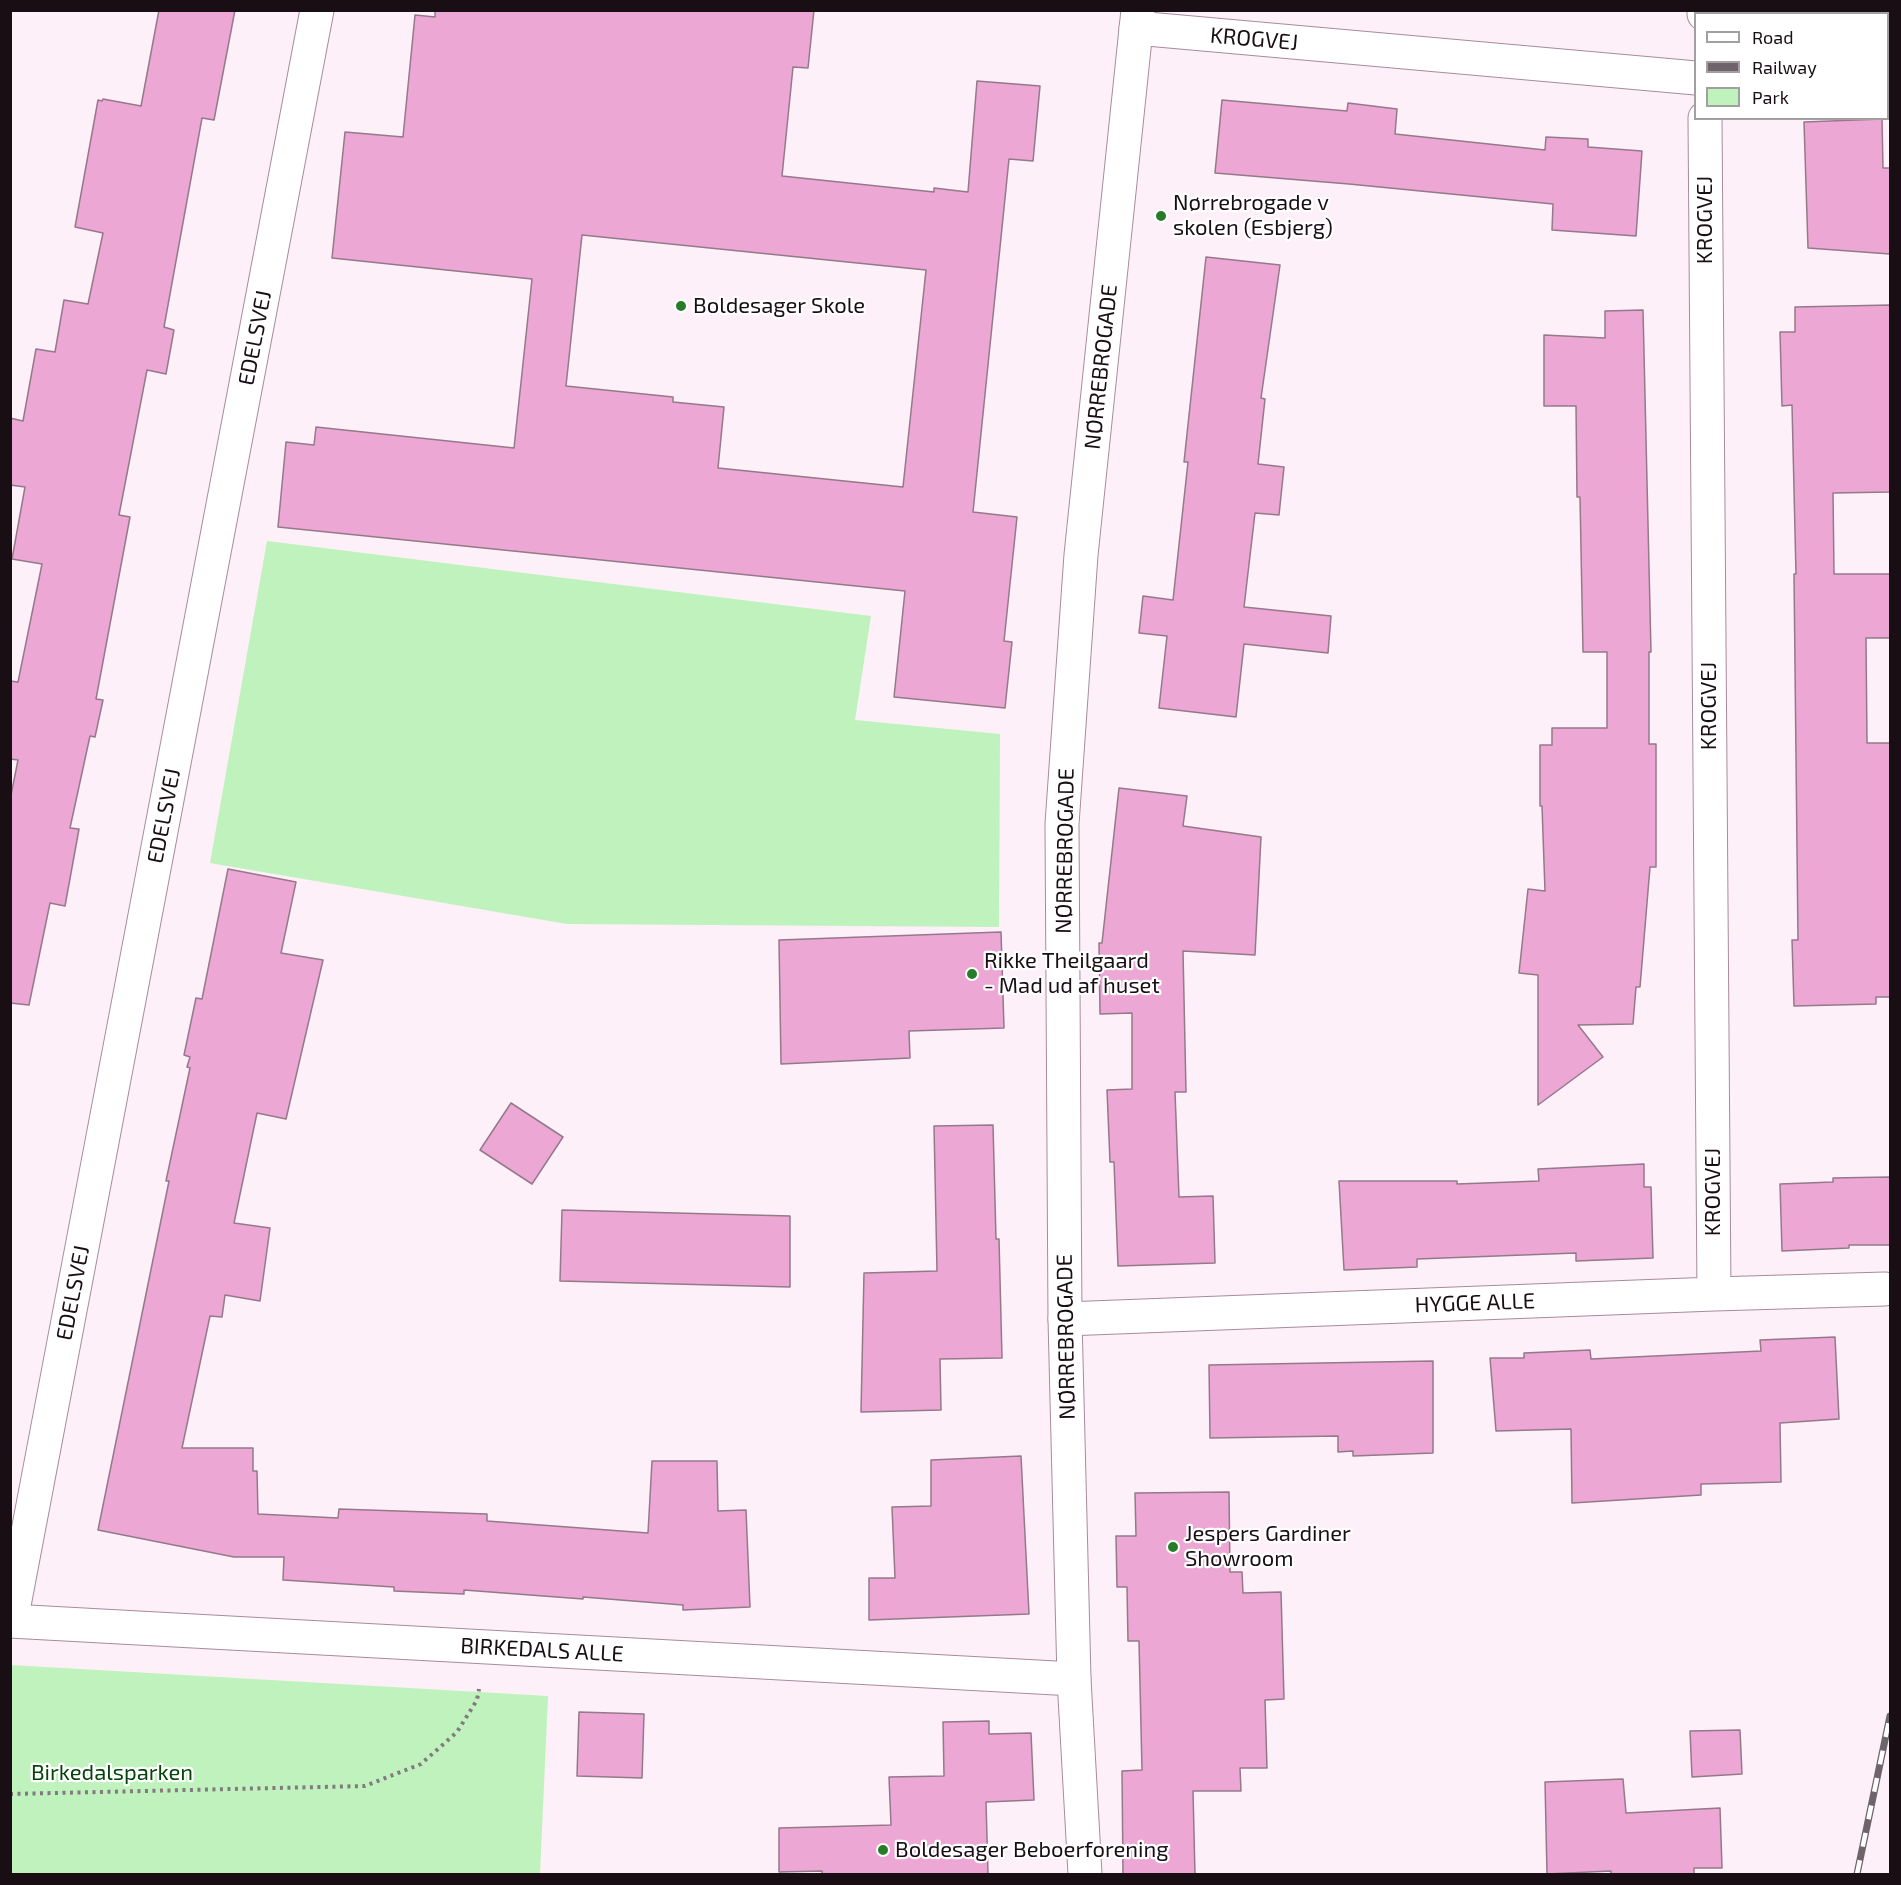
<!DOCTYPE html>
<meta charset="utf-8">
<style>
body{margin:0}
#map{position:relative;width:1901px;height:1885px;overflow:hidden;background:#fdf0f8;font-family:"Exo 2",sans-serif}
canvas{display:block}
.frame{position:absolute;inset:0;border:12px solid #180e14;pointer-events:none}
.legend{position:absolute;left:1694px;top:12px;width:195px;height:108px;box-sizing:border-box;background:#fff;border:2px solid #a39fa1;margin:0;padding:8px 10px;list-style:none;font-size:18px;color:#180e14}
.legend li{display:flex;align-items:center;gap:12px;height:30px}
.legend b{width:30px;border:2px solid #a39fa1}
</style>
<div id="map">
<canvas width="1901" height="1885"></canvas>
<div class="frame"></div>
<ul class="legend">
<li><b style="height:8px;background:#fff"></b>Road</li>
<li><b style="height:8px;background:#70646b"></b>Railway</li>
<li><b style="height:16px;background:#bff2bd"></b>Park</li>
</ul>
</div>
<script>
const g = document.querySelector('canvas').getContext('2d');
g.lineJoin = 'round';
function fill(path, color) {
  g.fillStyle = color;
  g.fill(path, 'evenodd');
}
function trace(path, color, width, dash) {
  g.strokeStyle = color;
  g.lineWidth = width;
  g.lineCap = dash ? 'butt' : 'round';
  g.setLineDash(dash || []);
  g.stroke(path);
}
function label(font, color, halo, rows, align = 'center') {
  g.font = font + ' "Exo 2",sans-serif';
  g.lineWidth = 4.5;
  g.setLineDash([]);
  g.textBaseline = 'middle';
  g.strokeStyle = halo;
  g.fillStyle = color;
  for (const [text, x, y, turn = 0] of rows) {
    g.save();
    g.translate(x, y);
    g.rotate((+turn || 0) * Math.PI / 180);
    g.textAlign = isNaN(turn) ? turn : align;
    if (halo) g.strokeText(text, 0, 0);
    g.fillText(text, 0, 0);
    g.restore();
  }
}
fill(new Path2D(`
 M 267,541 L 871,616 L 855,720 L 1000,734 L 999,927 L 567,924 L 210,863 Z
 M 11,1665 L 548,1696 L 540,1874 L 11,1874 Z`), '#bff2bd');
const building = new Path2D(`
 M 159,10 L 235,10 L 214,120 L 202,118 L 164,327 L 174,330 L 166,374 L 147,370 L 119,515 L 130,517 L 96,699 L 103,700 L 95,737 L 90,736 L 70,828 L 79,829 L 65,906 L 50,903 L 29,1005 L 10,1003 L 10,800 L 18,760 L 10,759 L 10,681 L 18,682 L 42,564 L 12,559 L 25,487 L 10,485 L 10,418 L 23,421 L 36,349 L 55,352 L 64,300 L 88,304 L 103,233 L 75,227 L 98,100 L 102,101 L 103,99 L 141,106 Z
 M 435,10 L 814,10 L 808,68 L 793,67 L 782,176 L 934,192 L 934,188 L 968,192 L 977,81 L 1040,86 L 1033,161 L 1009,159 L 973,512 L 1017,517 L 1004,641 L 1012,642 L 1005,708 L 894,697 L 905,591 L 278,527 L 286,442 L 314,445 L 316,427 L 514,448 L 532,279 L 332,258 L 345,132 L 403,137 L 415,15 L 435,17 ZM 582,235 L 926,270 L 903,487 L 718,468 L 724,407 L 673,402 L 673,397 L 566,386 Z
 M 1222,100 L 1347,111 L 1348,103 L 1397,109 L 1395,134 L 1545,150 L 1546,137 L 1588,139 L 1588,147 L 1642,151 L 1636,236 L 1552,230 L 1553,204 L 1349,184 L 1215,173 Z
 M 1882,119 L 1883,168 L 1890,168 L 1890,254 L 1808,248 L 1804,122 Z
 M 1206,257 L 1280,265 L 1261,398 L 1265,399 L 1258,464 L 1284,467 L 1279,515 L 1255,513 L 1244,607 L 1331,616 L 1328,653 L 1244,644 L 1236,717 L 1159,708 L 1167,636 L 1139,633 L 1143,596 L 1173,600 L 1188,462 L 1184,462 Z
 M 1890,305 L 1890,492 L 1833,493 L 1834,574 L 1890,574 L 1890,638 L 1866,638 L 1867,743 L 1890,743 L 1890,997 L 1876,997 L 1876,1004 L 1794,1006 L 1792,940 L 1798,940 L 1794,574 L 1796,574 L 1792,405 L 1782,406 L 1780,332 L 1795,332 L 1795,307 Z
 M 1643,310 L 1651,652 L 1649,652 L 1649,744 L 1656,744 L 1656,867 L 1650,867 L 1640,987 L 1636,987 L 1633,1024 L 1578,1025 L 1603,1057 L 1538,1105 L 1538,975 L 1519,973 L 1528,889 L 1545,891 L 1542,806 L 1540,806 L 1540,745 L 1552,745 L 1552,728 L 1607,728 L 1607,652 L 1583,652 L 1580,497 L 1577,497 L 1576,406 L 1544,406 L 1544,335 L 1605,338 L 1605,311 Z
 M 1119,788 L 1187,796 L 1183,826 L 1261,837 L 1255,955 L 1183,951 L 1186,1092 L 1175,1092 L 1179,1197 L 1213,1196 L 1215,1263 L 1118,1266 L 1114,1162 L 1110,1162 L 1107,1090 L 1132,1089 L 1132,1013 L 1100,1014 L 1099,943 L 1102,943 Z
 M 228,869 L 296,882 L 281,953 L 323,960 L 286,1119 L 257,1113 L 234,1223 L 270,1228 L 260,1301 L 225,1295 L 222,1317 L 210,1316 L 182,1448 L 253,1448 L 253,1471 L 257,1471 L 258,1514 L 338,1518 L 339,1509 L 487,1514 L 487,1521 L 648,1533 L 652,1461 L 717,1461 L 718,1511 L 746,1510 L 750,1607 L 683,1610 L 683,1605 L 583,1597 L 583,1599 L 464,1590 L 464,1594 L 394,1591 L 394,1587 L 283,1580 L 284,1557 L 234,1557 L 98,1530 L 169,1181 L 166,1181 L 190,1068 L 187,1067 L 190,1057 L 184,1055 L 196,998 L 202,999 Z
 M 1001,932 L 1004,1028 L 909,1031 L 910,1058 L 781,1064 L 779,940 Z
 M 511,1103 L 563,1137 L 532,1184 L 480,1150 Z
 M 993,1125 L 996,1239 L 999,1239 L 1002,1358 L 940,1359 L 941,1410 L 861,1412 L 864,1273 L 937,1271 L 934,1126 Z
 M 1644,1164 L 1644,1187 L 1651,1187 L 1653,1258 L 1576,1261 L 1576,1253 L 1417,1259 L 1417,1267 L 1344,1270 L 1339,1181 L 1457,1181 L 1457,1184 L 1539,1181 L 1538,1169 Z
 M 1890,1177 L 1890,1245 L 1849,1245 L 1849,1248 L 1782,1251 L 1780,1184 L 1833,1182 L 1833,1178 Z
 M 562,1210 L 790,1216 L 790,1287 L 560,1281 Z
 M 1835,1337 L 1839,1419 L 1780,1423 L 1781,1482 L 1701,1484 L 1701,1495 L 1572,1503 L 1571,1429 L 1496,1431 L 1490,1358 L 1524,1358 L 1524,1353 L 1590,1350 L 1591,1359 L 1761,1351 L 1760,1340 Z
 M 1433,1361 L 1433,1453 L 1353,1456 L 1353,1451 L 1338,1452 L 1338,1436 L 1210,1438 L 1209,1365 Z
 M 1021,1456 L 1029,1614 L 869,1620 L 869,1578 L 895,1578 L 892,1507 L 931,1506 L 931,1460 Z
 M 1229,1492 L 1230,1572 L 1242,1572 L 1243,1593 L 1281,1592 L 1284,1699 L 1265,1700 L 1267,1768 L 1240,1768 L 1241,1791 L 1193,1791 L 1195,1875 L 1123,1875 L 1122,1771 L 1142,1770 L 1139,1641 L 1128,1641 L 1127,1587 L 1117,1587 L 1116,1536 L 1136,1536 L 1135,1493 Z
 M 579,1712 L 644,1714 L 642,1778 L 577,1776 Z
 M 989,1721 L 989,1734 L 1031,1733 L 1034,1800 L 986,1802 L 988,1875 L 822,1875 L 822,1871 L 779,1872 L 779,1828 L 891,1825 L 889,1777 L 944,1776 L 943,1722 Z
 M 1740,1730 L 1742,1774 L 1692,1777 L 1690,1731 Z
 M 1623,1779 L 1626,1813 L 1720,1808 L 1722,1868 L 1694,1868 L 1694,1875 L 1611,1875 L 1611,1871 L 1547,1874 L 1545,1782 Z`);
fill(building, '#eda7d4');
trace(building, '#94798a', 1.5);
const street = new Path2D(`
 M 1704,10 L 1704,14
 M 1136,28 L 1696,78
 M 1705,118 L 1714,1294
 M 1065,1319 L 1714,1294 L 1885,1289
 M 10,1621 L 1074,1679
 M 11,1621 L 317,10`);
const secondary = new Path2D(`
 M 1085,1874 L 1074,1679 L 1065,1319 L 1062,824 L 1081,555 L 1138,10`);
trace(street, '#a78b9c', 35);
trace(secondary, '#a78b9c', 35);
trace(new Path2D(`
 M 10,1794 L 365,1786 L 421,1764 L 457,1732 L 477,1700 L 479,1689`), '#847980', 4, [3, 4.5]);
trace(street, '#fff', 33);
trace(secondary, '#fff', 33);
const rail = new Path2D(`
 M 1857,1874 L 1890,1716`);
trace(rail, '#70646b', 7);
trace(rail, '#fff', 4.5, [14]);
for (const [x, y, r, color] of [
 [1161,216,6,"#277c29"],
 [681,306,6,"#277c29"],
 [972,974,6,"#277c29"],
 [1173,1547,6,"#277c29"],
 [883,1850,6,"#277c29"]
]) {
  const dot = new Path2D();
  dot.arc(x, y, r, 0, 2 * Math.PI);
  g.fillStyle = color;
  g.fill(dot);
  trace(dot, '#fff', 2);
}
label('22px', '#180e14', '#fff', [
 ["KROGVEJ",1254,39,5],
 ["KROGVEJ",1705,220,-90],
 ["EDELSVEJ",255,338,-79],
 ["NØRREBROGADE",1101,367,-84],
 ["KROGVEJ",1709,706,-90],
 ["EDELSVEJ",164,816,-79],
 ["NØRREBROGADE",1065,851,-89],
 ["KROGVEJ",1713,1192,-90],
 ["EDELSVEJ",73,1293,-79],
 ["HYGGE ALLE",1475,1303,-2],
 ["NØRREBROGADE",1066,1337,-91],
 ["BIRKEDALS ALLE",542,1650,3]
]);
label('22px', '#180e14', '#fff', [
 ["Nørrebrogade v",1173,203],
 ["skolen (Esbjerg)",1173,228],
 ["Boldesager Skole",693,306],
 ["Rikke Theilgaard",984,961],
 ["- Mad ud af huset",984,986],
 ["Jespers Gardiner",1185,1534],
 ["Showroom",1185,1559],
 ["Boldesager Beboerforening",895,1850]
], 'left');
label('22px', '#06430a', '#fff', [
 ["Birkedalsparken",112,1773]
]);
</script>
